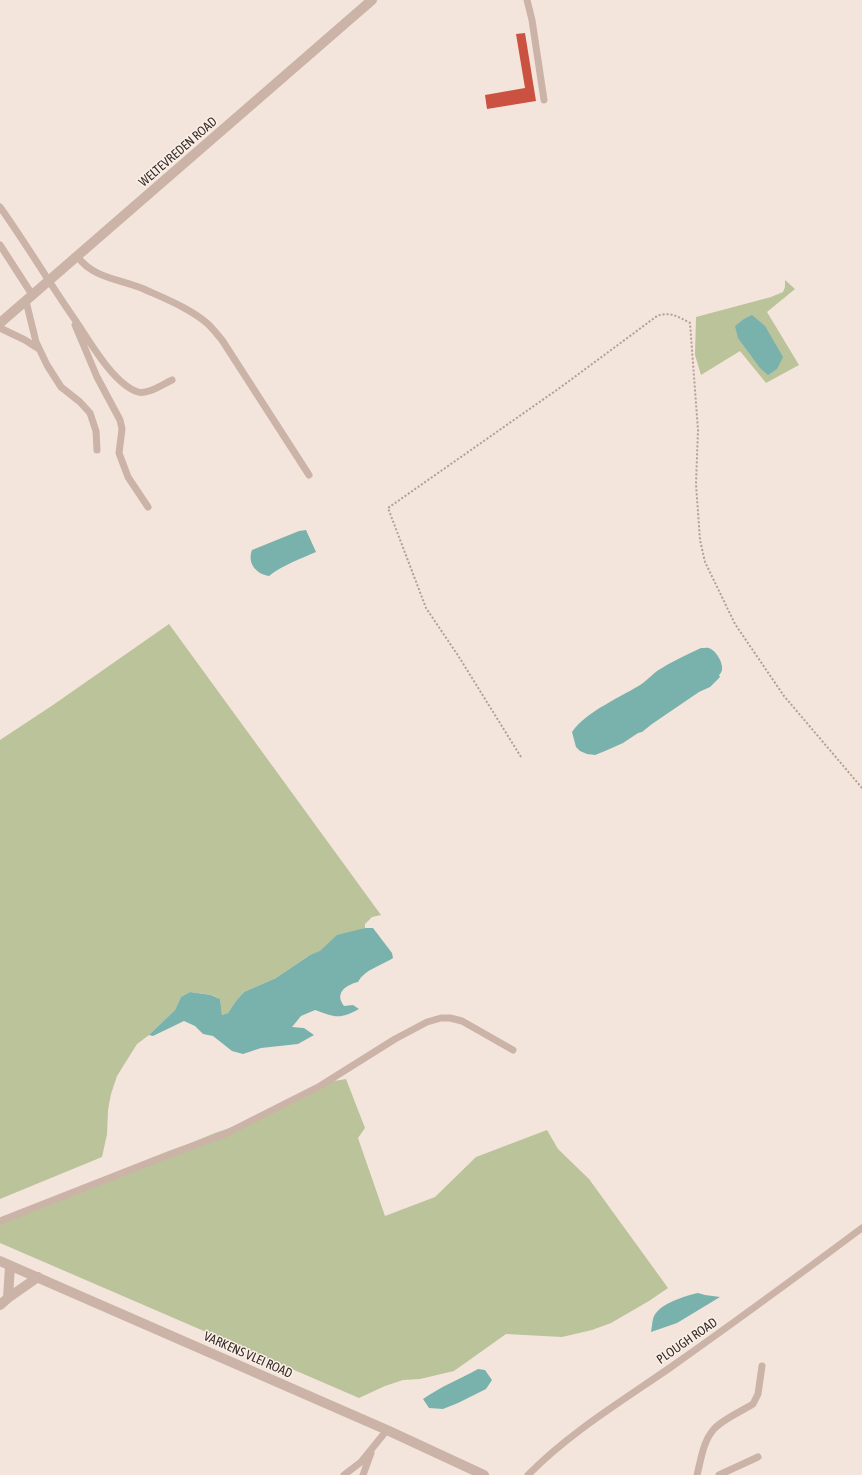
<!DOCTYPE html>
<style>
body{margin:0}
canvas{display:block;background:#f3e5db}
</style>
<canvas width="862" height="1475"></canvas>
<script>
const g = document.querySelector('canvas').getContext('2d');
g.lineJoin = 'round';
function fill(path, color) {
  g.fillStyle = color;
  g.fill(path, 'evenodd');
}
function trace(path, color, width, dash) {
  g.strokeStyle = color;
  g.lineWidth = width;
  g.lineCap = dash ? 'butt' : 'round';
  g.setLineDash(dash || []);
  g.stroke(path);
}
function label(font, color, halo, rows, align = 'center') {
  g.font = font + ' "Asap Condensed",sans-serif';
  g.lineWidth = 3;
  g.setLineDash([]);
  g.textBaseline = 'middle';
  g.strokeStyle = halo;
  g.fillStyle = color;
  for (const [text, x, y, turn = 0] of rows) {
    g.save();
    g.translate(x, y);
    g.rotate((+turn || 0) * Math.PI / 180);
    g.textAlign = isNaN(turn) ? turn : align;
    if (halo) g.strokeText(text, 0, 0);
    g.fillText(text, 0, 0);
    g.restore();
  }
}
fill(new Path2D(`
 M 785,280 L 795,289 L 767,312 L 799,365 L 766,383 L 740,351 L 701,375 L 695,355 L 696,317 L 771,297 L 783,292 L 785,287 Z
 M 169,624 L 381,915 L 372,917 L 365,924 L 365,928 L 356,931 L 320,952 L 310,955 L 276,978 L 244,992 L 236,1001 L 228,1013 L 222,1015 L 220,999 L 212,995 L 190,992 L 181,997 L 175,1010 L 149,1035 L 137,1044 L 117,1076 L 111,1094 L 108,1110 L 107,1134 L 102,1157 L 0,1199 L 0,740 L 53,705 Z
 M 346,1079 L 365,1128 L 358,1138 L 385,1216 L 435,1197 L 476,1157 L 547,1130 L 558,1149 L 589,1179 L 668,1288 L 649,1301 L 611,1323 L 592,1330 L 562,1337 L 506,1334 L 454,1371 L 420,1379 L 403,1380 L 385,1386 L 359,1398 L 0,1243 L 0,1222 L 215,1133 L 259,1118 L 334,1081 Z`), '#bac39a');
fill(new Path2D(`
 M 752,315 L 765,326 L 783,357 L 777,369 L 768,375 L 760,368 L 738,338 L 735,326 L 744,319 Z
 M 306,530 L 316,552 C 300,559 283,565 269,576 C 256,574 247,563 252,550 L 299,531 Z
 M 701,648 C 705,648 708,647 711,649 C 718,653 727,669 719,675 L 720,677 L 710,687 L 699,692 L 652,724 L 642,732 L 638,733 L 623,743 L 605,751 L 595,755 L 587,754 L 580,751 L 576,747 L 572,732 C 586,711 622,697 643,683 C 648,679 652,675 657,671 C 671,662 686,655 701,648 Z
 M 365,928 L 373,928 L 392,953 L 393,958 C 381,966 365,969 358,982 C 346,985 334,993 344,1006 L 353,1005 L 359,1009 C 340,1020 334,1017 315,1010 L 301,1016 L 292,1027 L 304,1028 L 314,1035 L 298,1044 L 261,1048 L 243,1054 L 232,1051 L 213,1036 L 203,1034 L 195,1026 L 184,1021 L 153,1036 L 149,1035 L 175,1010 L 181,997 L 190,992 L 211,995 L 220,999 L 222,1015 L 228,1013 L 236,1001 L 244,992 L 276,978 L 310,955 L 320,951 L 337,935 Z
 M 698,1293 L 705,1295 L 720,1297 L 677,1323 L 651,1332 C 652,1328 652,1321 654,1316 C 661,1303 685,1296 698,1293 Z
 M 478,1369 L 485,1370 L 492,1380 L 486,1389 L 458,1403 L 443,1409 L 429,1408 L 423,1399 C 440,1387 460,1379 478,1369 Z`), '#79b1ad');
fill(new Path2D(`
 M 525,33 L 536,101 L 487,109 L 485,95 L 525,88 L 516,34 Z`), '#cb5241');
trace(new Path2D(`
 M 521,757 L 459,657 L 426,608 L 388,508 L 561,387 L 657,316 C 670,311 679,317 690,323 L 698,430 L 696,484 L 700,540 L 705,562 L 735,624 L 784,696 L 862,788`), '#b79d91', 2, [2, 2]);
trace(new Path2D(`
 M 527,0 L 532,20 L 544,100
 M 0,207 C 25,242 47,279 71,314 C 87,336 112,384 138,392 C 148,395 163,384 172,380
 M 0,245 L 33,296
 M 78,257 C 92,278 124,280 146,290 C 166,299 191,309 208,324 C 213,329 217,334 222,340 L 309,475
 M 26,301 L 36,342 L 47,365 L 61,387 L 80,402 L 90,413 L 96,431 L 97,450
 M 75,325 L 97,377 L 120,420 L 122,429 L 119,453 L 128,477 L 148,507
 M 0,328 L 25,340 L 39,349
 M 0,1221 L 173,1153 L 223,1135 L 320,1086 L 395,1039 L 427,1022 L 441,1018 L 450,1018 L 462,1021 L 513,1050
 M 344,1475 L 361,1462 L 387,1430
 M 363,1475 L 371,1453
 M 528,1475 C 569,1433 622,1401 671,1367 C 735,1322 799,1275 862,1228
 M 697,1475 C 701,1460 703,1441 714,1429 C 723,1419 742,1411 753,1404 L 758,1394 L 762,1366
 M 719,1475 L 758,1457`), '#ccb3a7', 7);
trace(new Path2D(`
 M 8,1298 L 10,1266
 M 0,1305 L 8,1298 L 38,1277`), '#ccb3a7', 10);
trace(new Path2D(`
 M 0,323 L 372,0
 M 0,1261 L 387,1430 L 484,1475`), '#ccb3a7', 10);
label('13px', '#382b28', '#faf0e8', [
 ["WELTEVREDEN ROAD",178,152,-41],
 ["PLOUGH ROAD",687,1341,-35],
 ["VARKENS VLEI ROAD",248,1355,24]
]);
</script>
